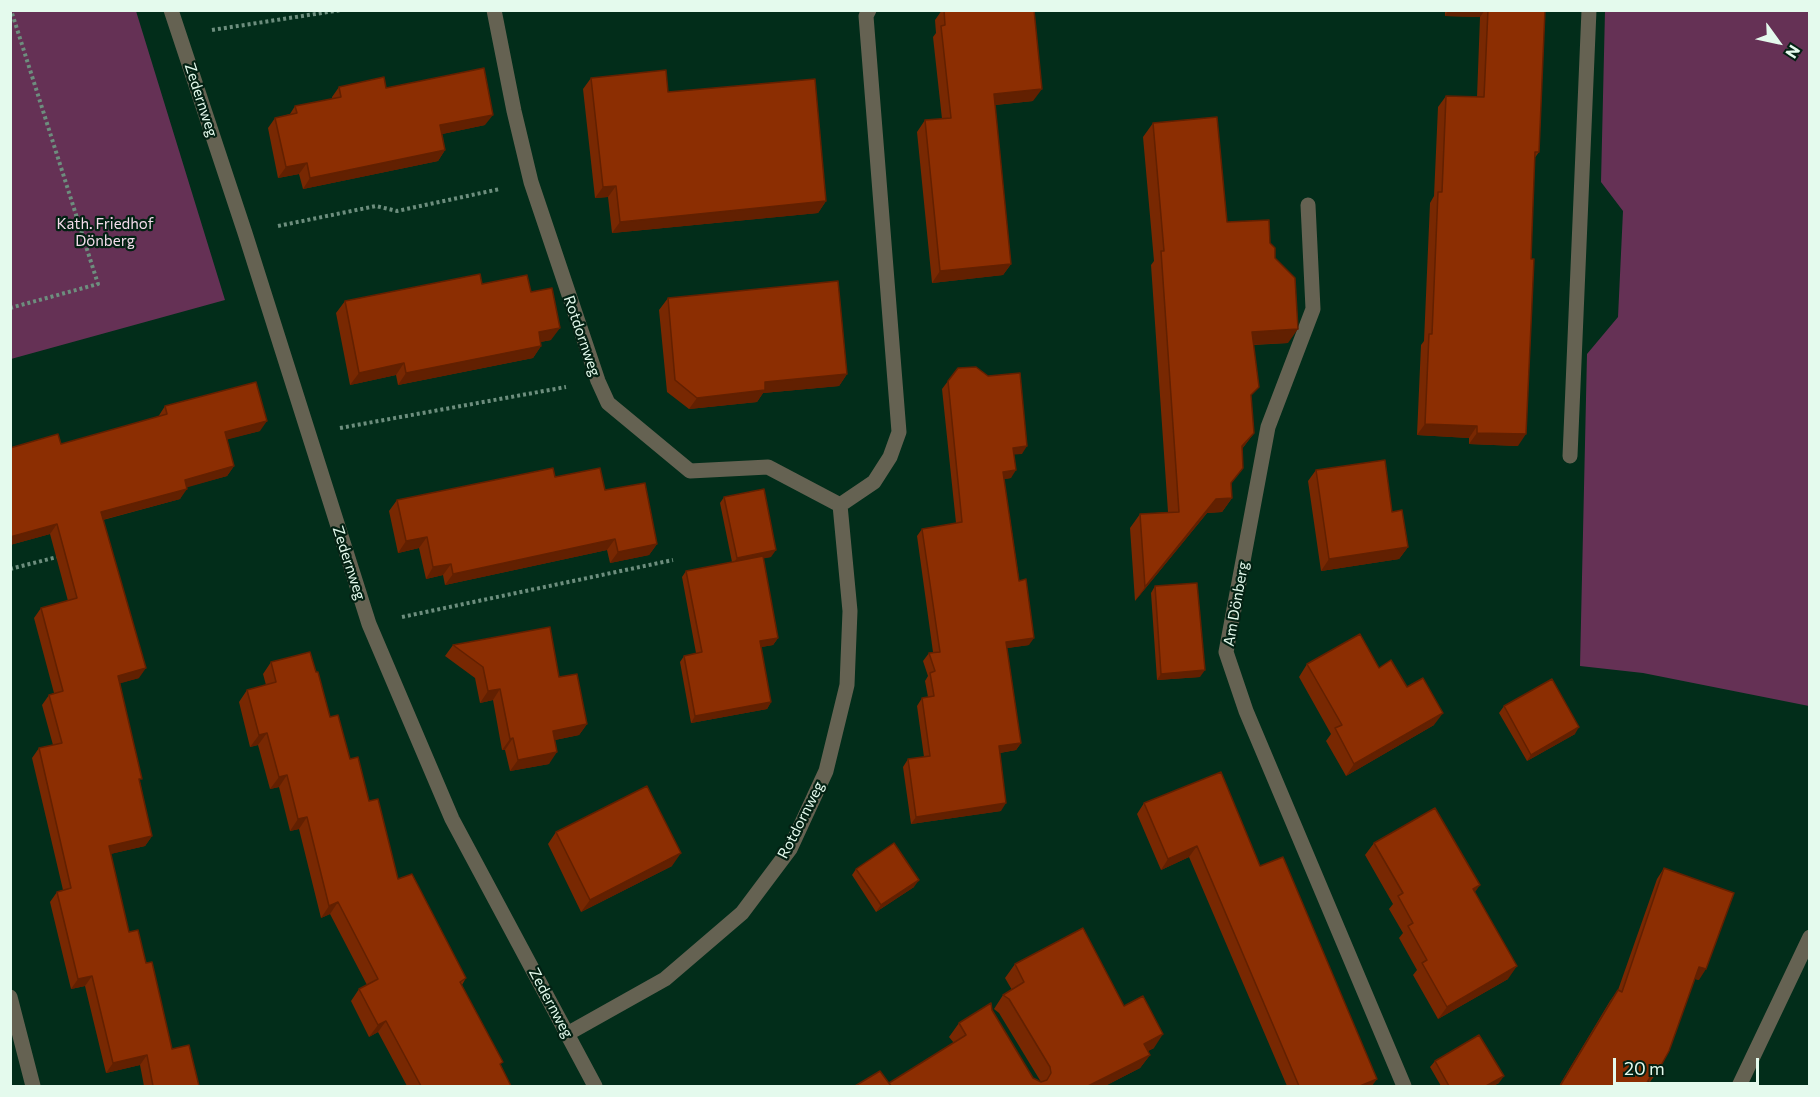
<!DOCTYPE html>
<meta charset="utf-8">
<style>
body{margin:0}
#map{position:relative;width:1820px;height:1097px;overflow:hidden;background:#022d1a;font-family:Commissioner,sans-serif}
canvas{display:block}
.frame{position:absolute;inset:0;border:12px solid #e4faed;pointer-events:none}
.north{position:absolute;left:1748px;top:12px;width:60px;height:60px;-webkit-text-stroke:4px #032113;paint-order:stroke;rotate:123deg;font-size:16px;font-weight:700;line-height:24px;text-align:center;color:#e4faed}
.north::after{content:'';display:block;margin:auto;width:21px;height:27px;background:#e4faed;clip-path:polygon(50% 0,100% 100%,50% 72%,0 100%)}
.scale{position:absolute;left:1613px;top:1058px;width:146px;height:27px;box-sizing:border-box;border:3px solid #e4faed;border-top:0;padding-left:8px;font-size:18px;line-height:21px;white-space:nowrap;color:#e4faed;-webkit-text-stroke:4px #032113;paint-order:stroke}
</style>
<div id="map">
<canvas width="1820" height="1097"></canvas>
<div class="frame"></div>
<div class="north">N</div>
<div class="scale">20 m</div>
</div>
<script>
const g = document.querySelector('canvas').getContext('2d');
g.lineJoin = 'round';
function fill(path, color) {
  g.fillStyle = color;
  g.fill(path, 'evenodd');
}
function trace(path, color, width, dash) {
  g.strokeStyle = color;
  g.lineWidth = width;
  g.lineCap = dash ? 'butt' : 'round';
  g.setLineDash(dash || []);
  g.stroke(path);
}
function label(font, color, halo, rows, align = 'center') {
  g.font = font + ' Commissioner,sans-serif';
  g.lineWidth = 4.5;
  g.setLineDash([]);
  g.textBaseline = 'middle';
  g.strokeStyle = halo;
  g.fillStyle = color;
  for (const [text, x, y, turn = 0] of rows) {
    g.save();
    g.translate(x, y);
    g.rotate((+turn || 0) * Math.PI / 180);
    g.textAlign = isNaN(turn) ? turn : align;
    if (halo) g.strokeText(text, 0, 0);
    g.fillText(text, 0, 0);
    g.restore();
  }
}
fill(new Path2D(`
 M 11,10 L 136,11 L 225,300 L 11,359 Z
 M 1605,11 L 1809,11 L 1809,706 L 1643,673 L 1580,666 L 1587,354 L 1618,317 L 1623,211 L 1601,182 Z`), '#653155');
trace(new Path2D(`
 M 212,30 L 341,10
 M 278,226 L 376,206 L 397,211 L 500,189
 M 10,308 L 98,284 L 11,10
 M 340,428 L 566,387
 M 10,569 L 57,557
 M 402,617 L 673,560`), '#6d8e7e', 4, [3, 3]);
trace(new Path2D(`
 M 171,10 L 245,233 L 369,624 L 452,819 L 595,1086
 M 494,10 L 514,111 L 531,182 L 598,381 L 608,403 L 690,471 L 768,467 L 840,505
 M 1308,205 L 1313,309 L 1268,427 L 1226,652 L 1246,711 L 1404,1086
 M 1570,456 L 1589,10
 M 840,505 L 874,482 L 890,457 L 899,432 L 866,16 L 869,10
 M 10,997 L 33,1086
 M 567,1034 L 665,979 L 742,913 L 790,849 L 826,771 L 847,685 L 850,611 L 840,505
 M 1739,1086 L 1810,937`), '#656252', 15);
fill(new Path2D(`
 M 942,10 L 1035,10 L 1033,101 L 995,105 L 1011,264 L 1003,275 L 932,283 L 917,132 L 925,120 L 942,119 L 933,37 L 936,33 L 935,20 Z
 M 1445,10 L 1545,10 L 1539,152 L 1534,159 L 1518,446 L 1469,444 L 1469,438 L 1417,435 L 1421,345 L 1424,341 L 1430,203 L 1434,196 L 1438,107 L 1446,96 L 1477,97 L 1480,17 L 1445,16 Z
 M 591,78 L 668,92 L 826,201 L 818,213 L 612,233 L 608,197 L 595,198 L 583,89 Z
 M 339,87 L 386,88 L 485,125 L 442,134 L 445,150 L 438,161 L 303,189 L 299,174 L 278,178 L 268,128 L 275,118 L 290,114 L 295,106 L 332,99 L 332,97 Z
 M 1153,123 L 1227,222 L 1270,243 L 1275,258 L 1288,343 L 1254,345 L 1251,397 L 1254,433 L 1242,449 L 1231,485 L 1232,498 L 1222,512 L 1207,513 L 1135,601 L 1130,528 L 1140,514 L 1168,512 L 1151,265 L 1154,261 L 1143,137 Z
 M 482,284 L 531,292 L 551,340 L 540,342 L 541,346 L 533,358 L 398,385 L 396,375 L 350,385 L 336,313 L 345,301 Z
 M 668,298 L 847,374 L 839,386 L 763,393 L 757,402 L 689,409 L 667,392 L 659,310 Z
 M 948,381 L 1022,454 L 1014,454 L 1011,478 L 1004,479 L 1029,645 L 1007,648 L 1021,743 L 1016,750 L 1000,753 L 1001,811 L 911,824 L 903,767 L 908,759 L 924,757 L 917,706 L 922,698 L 928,697 L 925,681 L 928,676 L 923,661 L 929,653 L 933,652 L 917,536 L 922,529 L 956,523 L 942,389 Z
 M 165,406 L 260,431 L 227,439 L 234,466 L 227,476 L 186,487 L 180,499 L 103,520 L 139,678 L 120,683 L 140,782 L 152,836 L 145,846 L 110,854 L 129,932 L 146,963 L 172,1049 L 199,1086 L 144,1086 L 140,1065 L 106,1073 L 85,986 L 71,989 L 50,902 L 57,892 L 63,890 L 32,758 L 39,748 L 53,745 L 42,705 L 49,695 L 54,693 L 34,618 L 41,608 L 68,601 L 50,534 L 10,545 L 10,448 L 61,444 L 158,417 Z
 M 1316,470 L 1392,512 L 1408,547 L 1399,559 L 1321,571 L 1308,481 Z
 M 555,477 L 605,490 L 657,544 L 649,555 L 610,563 L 607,550 L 445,585 L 443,575 L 426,579 L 419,548 L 398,553 L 389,511 L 397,500 Z
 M 724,497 L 771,557 L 763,558 L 778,638 L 773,645 L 761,647 L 771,702 L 767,709 L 691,723 L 680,662 L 684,656 L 696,653 L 682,577 L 686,571 L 732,562 L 720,503 Z
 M 1155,586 L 1200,677 L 1157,680 L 1151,593 Z
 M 453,645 L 559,677 L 587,724 L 579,735 L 555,740 L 549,764 L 510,771 L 505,750 L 502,750 L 493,700 L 480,703 L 475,678 L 445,656 Z
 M 271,662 L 316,672 L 330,717 L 369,801 L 398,879 L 466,978 L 462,985 L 511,1086 L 407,1086 L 378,1032 L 369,1037 L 351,1001 L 359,989 L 367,985 L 330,914 L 321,918 L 299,829 L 290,831 L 279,787 L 270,789 L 258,745 L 250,747 L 239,702 L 247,690 L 266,685 L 263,674 Z
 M 1307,664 L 1379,668 L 1407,687 L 1434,725 L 1346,776 L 1326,741 L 1331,734 L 1299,677 Z
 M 1504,706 L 1575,734 L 1527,761 L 1499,713 Z
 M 1144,803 L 1260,866 L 1372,1086 L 1287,1086 L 1189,857 L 1161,870 L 1137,814 Z
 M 556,832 L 672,866 L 581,912 L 548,844 Z
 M 1374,843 L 1475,893 L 1508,979 L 1438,1019 L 1413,975 L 1417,970 L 1399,938 L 1403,933 L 1389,909 L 1393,904 L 1365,855 Z
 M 1664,868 L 1699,980 L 1695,979 L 1658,1071 L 1650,1082 L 1648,1081 L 1645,1086 L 1559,1086 L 1610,1001 L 1618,990 L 1657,879 Z
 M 856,869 L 914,887 L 876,912 L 852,875 Z
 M 1015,964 L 1124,1006 L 1154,1048 L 1148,1051 L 1150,1055 L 1140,1068 L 1105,1086 L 889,1084 L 954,1043 L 949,1037 L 959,1023 L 992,1010 L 1033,1078 L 1041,1082 L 999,1013 L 994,1009 L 1003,995 L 1012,990 L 1005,978 Z
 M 1435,1061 L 1499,1083 L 1493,1086 L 1441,1086 L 1430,1067 Z`), '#782802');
fill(new Path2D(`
 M 1448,10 L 1485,10 L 1480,17 L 1445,16 Z
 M 1042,89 L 1033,101 L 985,106 L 994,94 Z
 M 493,115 L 485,125 L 433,136 L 440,125 Z
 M 445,150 L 438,161 L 303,189 L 310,178 Z
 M 307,163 L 299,174 L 278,178 L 286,167 Z
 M 616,186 L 608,197 L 595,198 L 603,187 Z
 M 826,201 L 818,213 L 612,233 L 620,222 Z
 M 1011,264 L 1003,275 L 932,283 L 940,271 Z
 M 560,328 L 551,340 L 530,344 L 539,332 Z
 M 1298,329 L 1288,343 L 1243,345 L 1252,332 Z
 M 541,346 L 533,358 L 398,385 L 406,373 Z
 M 404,363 L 396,375 L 350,385 L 359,373 Z
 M 847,374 L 839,386 L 763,393 L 757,402 L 689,409 L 697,398 L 765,382 Z
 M 267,421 L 260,431 L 218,442 L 225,432 Z
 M 1425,424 L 1477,426 L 1469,438 L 1417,435 Z
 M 1254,433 L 1244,446 L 1232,460 L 1242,446 Z
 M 1477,433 L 1526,434 L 1518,446 L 1469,444 Z
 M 1027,446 L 1022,454 L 1008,455 L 1013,448 Z
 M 234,466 L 227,476 L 178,490 L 185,480 Z
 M 1016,470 L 1011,478 L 997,480 L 1003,472 Z
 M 187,489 L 180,499 L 94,522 L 101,512 Z
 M 1232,498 L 1222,512 L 1207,513 L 1135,601 L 1145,587 L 1216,499 Z
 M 57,524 L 50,534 L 10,545 L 10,537 Z
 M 427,537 L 419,548 L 398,553 L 406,541 Z
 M 615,539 L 607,550 L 445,585 L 453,574 Z
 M 657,544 L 649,555 L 610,563 L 618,552 Z
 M 1408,547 L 1399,559 L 1321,571 L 1329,559 Z
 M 776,550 L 771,557 L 732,565 L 737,558 Z
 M 451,564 L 443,575 L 426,579 L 433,567 Z
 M 778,638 L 773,645 L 756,648 L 760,641 Z
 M 1034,638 L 1029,645 L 1001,649 L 1006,642 Z
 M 146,668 L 139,678 L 111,686 L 118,676 Z
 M 1205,670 L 1200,677 L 1157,680 L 1161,674 Z
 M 500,689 L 493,700 L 480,703 L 488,691 Z
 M 771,702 L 767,709 L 691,723 L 695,716 Z
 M 1443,713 L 1434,725 L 1346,776 L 1354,764 Z
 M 587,724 L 579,735 L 545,742 L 553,731 Z
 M 1579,727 L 1575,734 L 1527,761 L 1531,755 Z
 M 267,733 L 258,745 L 250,747 L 259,735 Z
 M 513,738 L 505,750 L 502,750 L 510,739 Z
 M 1021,743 L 1016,750 L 993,754 L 999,746 Z
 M 557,752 L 549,764 L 510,771 L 518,760 Z
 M 287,775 L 279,787 L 270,789 L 279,777 Z
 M 1006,803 L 1001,811 L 911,824 L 916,817 Z
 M 307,817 L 299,829 L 290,831 L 298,819 Z
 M 152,836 L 145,846 L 102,856 L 109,846 Z
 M 1197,846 L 1189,857 L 1161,870 L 1168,859 Z
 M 681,853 L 672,866 L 581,912 L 590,900 Z
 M 919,880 L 914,887 L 876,912 L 881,905 Z
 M 1480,885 L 1471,898 L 1473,889 Z
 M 338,902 L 330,914 L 321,918 L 329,906 Z
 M 1517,966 L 1508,979 L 1438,1019 L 1447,1007 Z
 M 1699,967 L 1706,969 L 1699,980 L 1692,978 Z
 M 92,976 L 85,986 L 71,989 L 78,979 Z
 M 386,1021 L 378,1032 L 369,1037 L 378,1025 Z
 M 1163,1034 L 1154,1048 L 1134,1058 L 1144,1044 Z
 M 147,1055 L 140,1065 L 106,1073 L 113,1063 Z
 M 1150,1055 L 1140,1068 L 1105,1086 L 1088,1086 Z
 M 1504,1076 L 1499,1083 L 1493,1086 L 1486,1086 Z
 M 1377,1079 L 1372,1086 L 1360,1086 Z`), '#622001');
const building = new Path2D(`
 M 944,10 L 1034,10 L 1042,89 L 994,94 L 1011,264 L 940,271 L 925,120 L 951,118 L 941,26 L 945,25 Z
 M 1488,10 L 1545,10 L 1539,152 L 1535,152 L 1531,259 L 1534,259 L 1526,434 L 1477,433 L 1477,426 L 1425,424 L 1429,334 L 1432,334 L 1438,192 L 1442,192 L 1446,96 L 1484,97 Z
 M 484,68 L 493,115 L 440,125 L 445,150 L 310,178 L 307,163 L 286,167 L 275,118 L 297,113 L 295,106 L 341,97 L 339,87 L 384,77 L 386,88 Z
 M 666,70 L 668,92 L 815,79 L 826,201 L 620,222 L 616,186 L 603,187 L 591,78 Z
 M 1217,117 L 1227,222 L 1269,220 L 1270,243 L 1275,248 L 1275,258 L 1295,278 L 1298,329 L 1252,332 L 1259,387 L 1251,395 L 1254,433 L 1242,446 L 1243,468 L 1231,483 L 1232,498 L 1216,499 L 1145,587 L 1140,514 L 1179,512 L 1161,251 L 1164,251 L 1153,123 Z
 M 480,274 L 482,284 L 527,275 L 531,292 L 552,288 L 560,328 L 539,332 L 541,346 L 406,373 L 404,363 L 359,373 L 345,301 Z
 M 838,281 L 847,374 L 765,382 L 765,390 L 697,398 L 675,380 L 668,298 Z
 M 976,367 L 988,376 L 1020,373 L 1027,446 L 1013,448 L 1016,470 L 1003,472 L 1019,581 L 1026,579 L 1034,638 L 1006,642 L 1021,743 L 999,746 L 1006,803 L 916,817 L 908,759 L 930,756 L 922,698 L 934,696 L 930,673 L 935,671 L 929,653 L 940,652 L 922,529 L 962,522 L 948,381 L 958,368 Z
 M 256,382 L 267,421 L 225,432 L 234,466 L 185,480 L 187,489 L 101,512 L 146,668 L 118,676 L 142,779 L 139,779 L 152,836 L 109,846 L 129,932 L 138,930 L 146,963 L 152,962 L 172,1049 L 189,1045 L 199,1086 L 153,1086 L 147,1055 L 113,1063 L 92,976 L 78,979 L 57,892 L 71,888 L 39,748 L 62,743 L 49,695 L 63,691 L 41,608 L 77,598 L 57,524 L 10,537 L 10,457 L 11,457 L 10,448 L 58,434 L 61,444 L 167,414 L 165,406 Z
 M 1385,460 L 1392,512 L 1402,510 L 1408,547 L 1329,559 L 1316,470 Z
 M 553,468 L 555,477 L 600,468 L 605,490 L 645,483 L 657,544 L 618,552 L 615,539 L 453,574 L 451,564 L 433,567 L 427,537 L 406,541 L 397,500 Z
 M 764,489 L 776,550 L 737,558 L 724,497 Z
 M 763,556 L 778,638 L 760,641 L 771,702 L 695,716 L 684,656 L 702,652 L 686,571 Z
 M 1197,583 L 1205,670 L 1161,674 L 1155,586 Z
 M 550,627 L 559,677 L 577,674 L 587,724 L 553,731 L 557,752 L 518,760 L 513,738 L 510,739 L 500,689 L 488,691 L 483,667 L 453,645 Z
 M 1360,634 L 1379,668 L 1391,660 L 1407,687 L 1423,678 L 1443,713 L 1354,764 L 1335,728 L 1342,725 L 1307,664 Z
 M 310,652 L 316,672 L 318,672 L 330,717 L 338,715 L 350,759 L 358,757 L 369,801 L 378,799 L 398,879 L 412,874 L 466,978 L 460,982 L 503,1062 L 500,1064 L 511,1086 L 421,1086 L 386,1021 L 378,1025 L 359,989 L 378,979 L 338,902 L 329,906 L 307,817 L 298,819 L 287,775 L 279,777 L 267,733 L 259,735 L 247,690 L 276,682 L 271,662 Z
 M 1552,679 L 1579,727 L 1531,755 L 1504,706 Z
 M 1221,772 L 1260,866 L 1283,857 L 1377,1079 L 1360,1086 L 1299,1086 L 1197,846 L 1168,859 L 1144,803 Z
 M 647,786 L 681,853 L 590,900 L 556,832 Z
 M 1435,808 L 1480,885 L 1473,889 L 1517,966 L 1447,1007 L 1422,963 L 1427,960 L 1408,926 L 1413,923 L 1398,896 L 1403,893 L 1374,843 Z
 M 894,843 L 919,880 L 881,905 L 856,869 Z
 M 1664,868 L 1734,893 L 1706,969 L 1699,967 L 1669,1051 L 1658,1071 L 1655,1069 L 1645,1086 L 1560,1086 L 1618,990 L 1622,992 Z
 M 1083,928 L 1124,1006 L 1143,996 L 1163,1034 L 1144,1044 L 1150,1055 L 1088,1086 L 891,1086 L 889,1083 L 966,1035 L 959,1023 L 991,1003 L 992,1010 L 1033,1078 L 1041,1082 L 1047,1080 L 1051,1073 L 1050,1067 L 1009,999 L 1003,995 L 1024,982 L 1015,964 Z
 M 1479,1035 L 1504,1076 L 1486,1086 L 1449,1086 L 1435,1061 Z
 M 880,1071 L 891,1086 L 855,1086 Z`);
fill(building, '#8c2e02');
trace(building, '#622001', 1.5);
label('15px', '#e4faed', '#032113', [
 ["Zedernweg",201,100,72],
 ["Rotdornweg",582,336,71],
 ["Zedernweg",349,563,72],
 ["Am Dönberg",1236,604,-80],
 ["Rotdornweg",801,820,-63],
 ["Zedernweg",551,1003,62]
]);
label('15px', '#f4dceb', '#032113', [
 ["Kath. Friedhof",105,224],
 ["Dönberg",105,241]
]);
</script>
